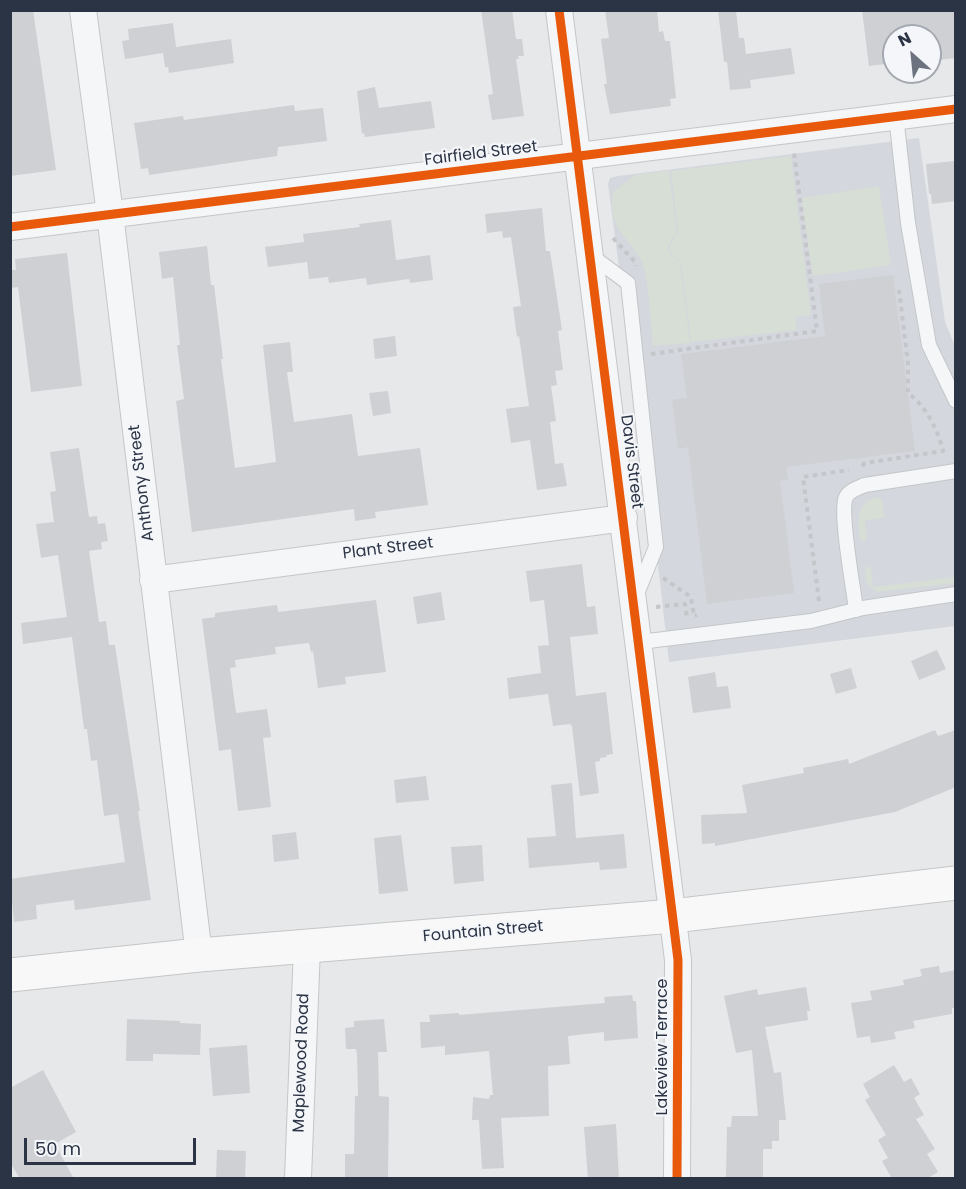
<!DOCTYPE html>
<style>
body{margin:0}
#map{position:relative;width:966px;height:1189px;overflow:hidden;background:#e6e8ea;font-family:Poppins,sans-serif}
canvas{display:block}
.frame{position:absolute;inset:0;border:12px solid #2b3445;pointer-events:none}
.north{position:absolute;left:882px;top:24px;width:60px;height:60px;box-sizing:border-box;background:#f4f6f9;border:2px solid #a4a8b1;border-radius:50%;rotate:333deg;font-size:16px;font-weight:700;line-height:24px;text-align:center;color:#2b3445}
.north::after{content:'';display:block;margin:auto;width:21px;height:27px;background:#6c737f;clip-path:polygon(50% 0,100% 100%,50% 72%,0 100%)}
.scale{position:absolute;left:24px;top:1138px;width:172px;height:27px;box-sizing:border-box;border:3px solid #2b3445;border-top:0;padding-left:8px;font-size:18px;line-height:21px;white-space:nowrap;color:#2b3445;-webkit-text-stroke:4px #f4f6f9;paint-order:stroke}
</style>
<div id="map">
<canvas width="966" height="1189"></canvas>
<div class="frame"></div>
<div class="north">N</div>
<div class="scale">50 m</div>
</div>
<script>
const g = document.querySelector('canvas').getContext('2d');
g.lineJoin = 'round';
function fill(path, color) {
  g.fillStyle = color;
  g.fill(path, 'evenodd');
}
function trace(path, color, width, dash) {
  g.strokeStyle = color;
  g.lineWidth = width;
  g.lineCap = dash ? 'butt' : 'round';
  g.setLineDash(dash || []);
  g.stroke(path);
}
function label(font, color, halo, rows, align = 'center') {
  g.font = font + ' Poppins,sans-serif';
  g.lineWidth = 4.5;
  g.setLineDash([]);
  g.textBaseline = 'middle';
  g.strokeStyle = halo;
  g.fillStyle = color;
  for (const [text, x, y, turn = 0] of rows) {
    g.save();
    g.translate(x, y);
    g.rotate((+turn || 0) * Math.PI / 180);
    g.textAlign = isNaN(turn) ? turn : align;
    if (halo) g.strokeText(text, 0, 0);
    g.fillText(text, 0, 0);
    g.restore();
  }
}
fill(new Path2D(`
 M 919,138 L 945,322 L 955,346 L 955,626 L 669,662 L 656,547 L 608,184 L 610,178 L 618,176 Z`), '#d4d7dd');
fill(new Path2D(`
 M 791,156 L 811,315 L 795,317 L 797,330 L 691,342 L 681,262 C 667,249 666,250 678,233 L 671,171 Z
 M 669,170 L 677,233 C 664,249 665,249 680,262 L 690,343 L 653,346 C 650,319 650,288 642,262 C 640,257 635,252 632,247 C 617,228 609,217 613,192 L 635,175 Z
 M 879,186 L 891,265 L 813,276 L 801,198 Z
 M 875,497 L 882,499 L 884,518 L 865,520 L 867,539 L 863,542 L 860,539 C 858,520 855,506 875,497 Z
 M 866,566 L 871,568 L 873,587 L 955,577 L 955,583 L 878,592 C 867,588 863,577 866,566 Z`), '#d6ded6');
fill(new Path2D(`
 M 10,10 L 33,10 L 56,170 L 10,176 Z
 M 481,10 L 512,10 L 516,39 L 522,39 L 524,56 L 518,56 L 519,59 L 516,59 L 524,116 L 492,120 L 488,95 L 493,94 Z
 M 605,10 L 657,10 L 659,32 L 663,31 L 665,41 L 670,41 L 676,98 L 670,99 L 671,106 L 610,114 L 604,84 L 607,84 L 601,39 L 609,38 Z
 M 718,10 L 736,10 L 739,38 L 744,38 L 746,54 L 791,48 L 795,74 L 750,80 L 751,88 L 730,90 L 727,62 L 724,62 Z
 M 862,10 L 956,10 L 956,58 L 930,61 L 930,36 L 894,36 L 894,63 L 869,66 Z
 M 173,23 L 176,47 L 231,39 L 234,63 L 169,73 L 168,67 L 165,67 L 163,53 L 125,59 L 122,41 L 129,40 L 128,29 Z
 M 375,87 L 379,108 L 431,101 L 435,128 L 365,137 L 364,133 L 362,134 L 357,91 Z
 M 294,105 L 295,111 L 323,108 L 327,141 L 278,147 L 277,156 L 149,175 L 148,168 L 141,169 L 134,123 L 183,116 L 184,120 Z
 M 954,161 L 956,201 L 932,204 L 931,194 L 929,194 L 926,164 Z
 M 542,208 L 546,251 L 550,251 L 562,330 L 558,331 L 563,370 L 555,371 L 557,385 L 551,386 L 556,421 L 550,422 L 555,464 L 563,463 L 567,486 L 537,490 L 530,440 L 511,443 L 506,409 L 529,406 L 519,336 L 517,337 L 513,307 L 521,306 L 511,237 L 503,238 L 502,231 L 487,233 L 485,214 Z
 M 391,220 L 396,260 L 430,255 L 433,280 L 410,283 L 409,279 L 367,285 L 366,278 L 329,283 L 328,277 L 309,279 L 307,262 L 268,267 L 265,247 L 304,242 L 303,234 L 360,227 L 359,224 Z
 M 207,246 L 211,285 L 214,285 L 223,359 L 221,359 L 235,468 L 276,462 L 263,345 L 290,342 L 293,372 L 287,372 L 294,422 L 352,414 L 358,456 L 420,448 L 428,505 L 375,512 L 376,518 L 355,521 L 354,509 L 192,532 L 176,401 L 184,399 L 177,345 L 180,345 L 173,277 L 162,279 L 159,252 Z
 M 67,253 L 82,386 L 31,392 L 18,287 L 10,288 L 10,270 L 16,270 L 15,259 Z
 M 893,275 L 915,451 L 786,467 L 788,480 L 780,481 L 794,593 L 707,604 L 688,447 L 678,449 L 672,400 L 687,398 L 681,354 L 825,336 L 819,284 Z
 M 395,336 L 397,356 L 375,359 L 373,339 Z
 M 388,391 L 391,413 L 373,416 L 369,393 Z
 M 79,448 L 89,517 L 97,516 L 98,524 L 105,523 L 108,541 L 101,542 L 102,549 L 89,551 L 99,622 L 106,621 L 109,645 L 115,645 L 136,785 L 140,811 L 138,811 L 151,900 L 75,910 L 74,900 L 36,905 L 37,919 L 14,922 L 10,879 L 125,862 L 118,814 L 104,816 L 97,760 L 91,761 L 87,729 L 84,729 L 72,637 L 23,644 L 21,623 L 67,617 L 58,555 L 41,558 L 36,524 L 54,522 L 50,492 L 56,491 L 50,452 Z
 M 582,564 L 587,607 L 595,606 L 598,634 L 570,637 L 576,696 L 606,692 L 613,754 L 606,755 L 607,757 L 600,758 L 600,761 L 595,762 L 599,793 L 580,796 L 572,726 L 570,724 L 553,726 L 548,694 L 509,699 L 507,678 L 541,673 L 538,646 L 549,645 L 544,600 L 530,602 L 526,571 Z
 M 441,592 L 445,620 L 417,624 L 413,597 Z
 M 376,600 L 386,672 L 345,677 L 346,684 L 318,688 L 313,651 L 311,652 L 309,643 L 275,647 L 276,654 L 235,660 L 236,667 L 230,668 L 236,713 L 267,709 L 271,737 L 263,738 L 271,807 L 238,811 L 231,749 L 219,751 L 202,619 L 215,617 L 215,613 L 277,605 L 278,612 Z
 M 937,650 L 946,669 L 919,680 L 911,661 Z
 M 851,668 L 857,688 L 836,694 L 830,674 Z
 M 715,672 L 717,687 L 728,686 L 731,708 L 693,713 L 688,677 Z
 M 935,730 L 938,736 L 956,730 L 956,787 L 895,812 L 715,846 L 715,843 L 702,844 L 701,815 L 747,813 L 742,785 L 804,773 L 803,768 L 848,759 L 849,764 Z
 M 426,776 L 429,800 L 396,803 L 394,780 Z
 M 572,783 L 576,838 L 624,834 L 627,868 L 600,870 L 599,862 L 529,868 L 527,838 L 556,836 L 551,785 Z
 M 296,832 L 299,859 L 274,862 L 272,835 Z
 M 401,835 L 408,891 L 379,894 L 374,838 Z
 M 482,845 L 484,881 L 454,884 L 451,847 Z
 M 939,966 L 940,973 L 956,970 L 956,1008 L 952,1008 L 952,1014 L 913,1021 L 915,1028 L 894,1032 L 896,1039 L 871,1043 L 870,1036 L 857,1038 L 851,1003 L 872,1000 L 870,991 L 904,985 L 903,980 L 922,976 L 920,969 Z
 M 806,987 L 810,1011 L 807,1011 L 808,1020 L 765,1027 L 774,1073 L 781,1072 L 786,1120 L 779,1120 L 779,1141 L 772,1141 L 772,1149 L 763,1149 L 763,1179 L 726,1179 L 727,1127 L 731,1127 L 732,1116 L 758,1116 L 752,1050 L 736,1053 L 724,996 L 757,989 L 758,995 Z
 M 632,995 L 633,1001 L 636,1001 L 638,1038 L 604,1041 L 604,1032 L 568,1036 L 570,1064 L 548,1066 L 549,1116 L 501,1118 L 504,1168 L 482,1169 L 479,1120 L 472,1120 L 473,1097 L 489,1099 L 490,1095 L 493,1095 L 489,1051 L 445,1055 L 445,1046 L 421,1048 L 420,1022 L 430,1022 L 429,1015 L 459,1013 L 459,1015 L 605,1003 L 604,997 Z
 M 127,1019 L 180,1021 L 180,1023 L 201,1024 L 200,1055 L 153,1054 L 153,1061 L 126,1061 Z
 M 384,1019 L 387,1052 L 378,1052 L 379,1096 L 389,1097 L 388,1179 L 345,1179 L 345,1154 L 354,1154 L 355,1096 L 358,1096 L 357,1054 L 356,1049 L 346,1049 L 345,1028 L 354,1027 L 354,1021 Z
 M 247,1045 L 250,1093 L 213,1096 L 209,1048 Z
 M 894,1065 L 904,1082 L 911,1078 L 920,1094 L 914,1098 L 924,1115 L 916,1119 L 935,1149 L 927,1154 L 938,1172 L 926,1179 L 892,1179 L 882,1161 L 888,1158 L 878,1140 L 886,1135 L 865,1100 L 870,1097 L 863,1084 Z
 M 43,1070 L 76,1132 L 55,1144 L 74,1179 L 20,1179 L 10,1162 L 10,1088 Z
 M 616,1124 L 619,1179 L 588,1179 L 584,1127 Z
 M 217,1150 L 246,1151 L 245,1179 L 216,1179 Z`), '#ced0d3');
const lane = new Path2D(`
 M 896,116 L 908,223 L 929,345 L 956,401
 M 589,254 L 628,283 L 656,547 L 636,596
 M 856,610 C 854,590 839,512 846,497 C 850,490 858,488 865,485 L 956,471
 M 640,642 L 811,621 L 863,608 L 956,594`);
const street = new Path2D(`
 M 83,10 L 110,214 L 199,955
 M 559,10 L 678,960 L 677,1178
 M 10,227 L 956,109
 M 153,580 L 624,518
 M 298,1178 L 307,947`);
const secondary = new Path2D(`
 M 10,975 L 199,955 L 673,916 L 956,883`);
trace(lane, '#c4c6c8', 16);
trace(street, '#c4c6c8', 28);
trace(secondary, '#c4c6c8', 35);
trace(new Path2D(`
 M 613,238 L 635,262 L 636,266
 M 651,354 L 817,331 L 794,153
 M 862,466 L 865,463 L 943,451 C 938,430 926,406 908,393 L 908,364 L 899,290
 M 663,578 L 691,597 L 694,616 L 697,615
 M 819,601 L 803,477 L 849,470
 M 656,607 L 685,604 L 687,619`), '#c5c6ca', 4, [4.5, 4.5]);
trace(lane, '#f5f6f7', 14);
trace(street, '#f5f6f7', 26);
trace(secondary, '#f8f8f8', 33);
trace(new Path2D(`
 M 559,10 L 678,960 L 677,1178
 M 10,227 L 956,109`), '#e8590c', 9);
label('16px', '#2b3445', '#f4f6f9', [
 ["Fairfield Street",481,154,-7],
 ["Davis Street",631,462,83],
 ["Anthony Street",142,483,-97],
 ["Plant Street",388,549,-7],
 ["Fountain Street",483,932,-5],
 ["Lakeview Terrace",663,1047,-90],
 ["Maplewood Road",302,1063,-88]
]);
</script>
